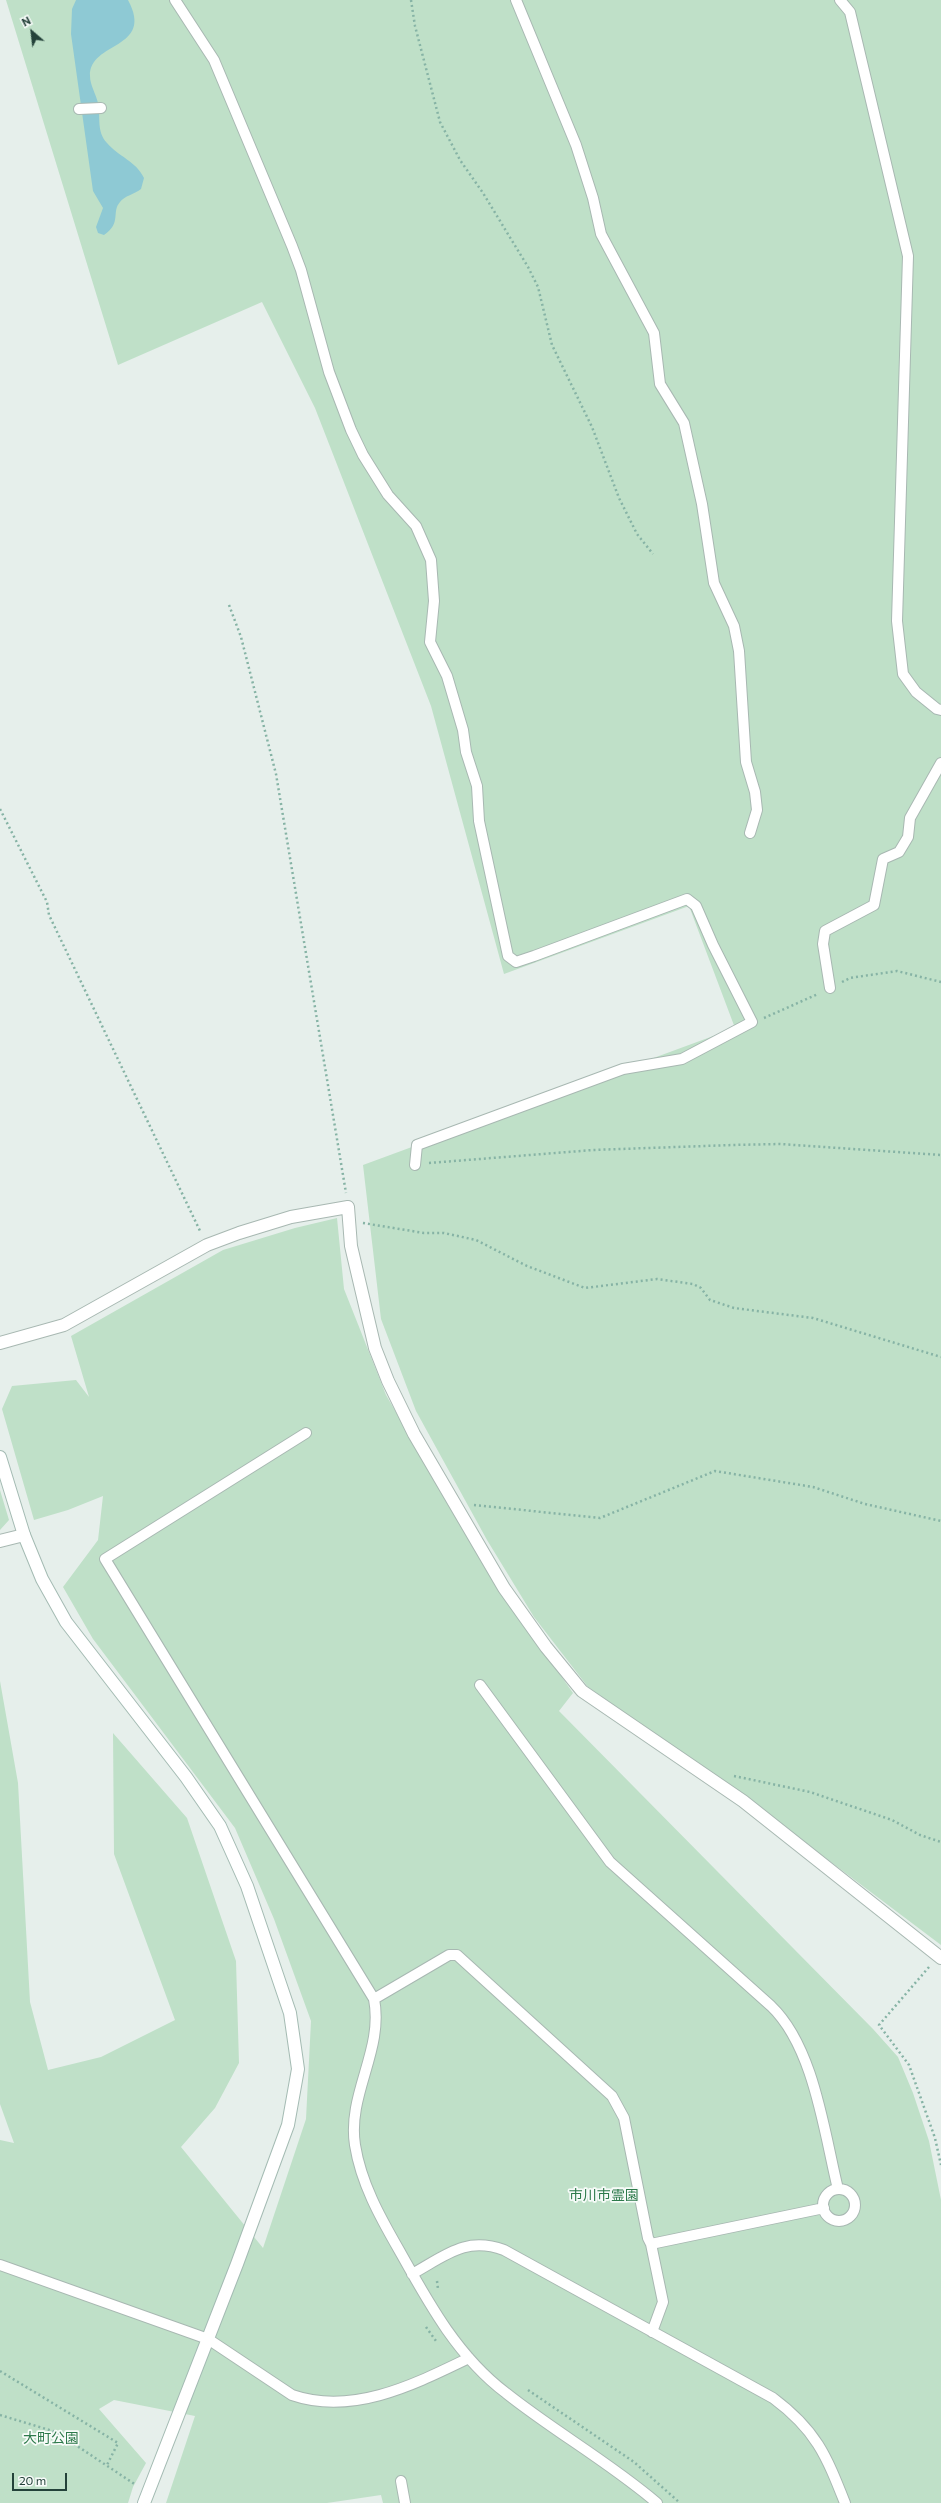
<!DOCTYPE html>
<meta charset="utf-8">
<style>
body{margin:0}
#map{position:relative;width:941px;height:2503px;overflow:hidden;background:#e6efeb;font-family:Commissioner,sans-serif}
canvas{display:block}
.north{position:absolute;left:12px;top:12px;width:40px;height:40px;-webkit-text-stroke:3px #f7fbf9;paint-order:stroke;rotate:332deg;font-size:11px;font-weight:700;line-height:16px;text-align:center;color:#24423a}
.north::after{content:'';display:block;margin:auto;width:14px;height:18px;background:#24423a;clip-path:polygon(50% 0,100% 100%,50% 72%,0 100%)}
.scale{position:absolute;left:12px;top:2473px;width:55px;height:18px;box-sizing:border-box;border:2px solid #24423a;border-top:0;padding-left:5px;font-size:12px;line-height:14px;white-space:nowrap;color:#24423a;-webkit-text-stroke:3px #f7fbf9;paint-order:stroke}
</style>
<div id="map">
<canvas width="941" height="2503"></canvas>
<div class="north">N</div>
<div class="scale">20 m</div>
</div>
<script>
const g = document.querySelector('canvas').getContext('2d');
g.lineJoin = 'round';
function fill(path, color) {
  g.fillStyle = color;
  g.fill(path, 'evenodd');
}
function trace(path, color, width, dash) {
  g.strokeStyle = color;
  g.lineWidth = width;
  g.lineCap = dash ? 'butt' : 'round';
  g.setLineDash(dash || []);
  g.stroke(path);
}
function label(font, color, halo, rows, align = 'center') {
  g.font = font + ' Commissioner,"Noto Sans JP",sans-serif';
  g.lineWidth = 3.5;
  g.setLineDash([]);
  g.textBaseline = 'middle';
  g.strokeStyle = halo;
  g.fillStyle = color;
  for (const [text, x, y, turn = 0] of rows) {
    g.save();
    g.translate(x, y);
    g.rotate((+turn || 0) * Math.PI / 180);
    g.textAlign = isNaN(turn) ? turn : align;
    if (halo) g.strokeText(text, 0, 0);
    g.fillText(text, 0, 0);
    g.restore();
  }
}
fill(new Path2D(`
 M 6,0 L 941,0 L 941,1945 L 746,1798 L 588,1687 L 534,1617 L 487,1540 L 416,1411 L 381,1319 L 363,1165 L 735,1028 L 689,906 L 504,974 L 431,706 L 315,408 L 262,302 L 118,365 Z
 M 337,1218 L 344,1289 L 386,1395 L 491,1577 L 573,1693 L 559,1711 L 873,2029 L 898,2057 L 913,2093 L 929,2141 L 941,2200 L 941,2503 L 383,2503 L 381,2495 L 327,2503 L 166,2503 L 195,2416 L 114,2400 L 99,2409 L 146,2463 L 133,2487 L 128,2503 L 0,2503 L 0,2140 L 14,2143 L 0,2104 L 0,1681 L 18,1783 L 30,2002 L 48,2070 L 101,2057 L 175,2020 L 114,1854 L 113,1733 L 187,1818 L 236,1961 L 239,2063 L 215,2108 L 181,2147 L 263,2248 L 306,2119 L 311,2021 L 274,1919 L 235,1828 L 93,1639 L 63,1587 L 98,1540 L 103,1496 L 68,1510 L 34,1520 L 2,1409 L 12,1386 L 76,1380 L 89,1397 L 71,1336 L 223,1250 L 295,1228 Z
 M 0,1490 L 9,1520 L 0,1530 Z`), '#bfe0c8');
fill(new Path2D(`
 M 76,0 L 128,0 C 155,50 89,41 90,76 C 90,85 96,94 98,103 C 101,117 96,131 107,143 C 119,157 136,161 144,178 L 141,189 C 135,194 124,196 120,202 C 111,212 122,223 104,235 L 98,233 L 96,227 L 103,208 L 93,191 L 71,34 L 72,9 Z`), '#8ec9d4');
const lane = new Path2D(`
 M 175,0 L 214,60 L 292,246 L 301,270 L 329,372 L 351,430 L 363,455 L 388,495 L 416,526 L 431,560 L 434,601 L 430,642 L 447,676 L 463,730 L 466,752 L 477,786 L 479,821 L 508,956 L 516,962 L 534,956 L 687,899 L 696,906 L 713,945 L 752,1022 L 682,1059 L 623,1069 L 417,1145 L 415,1165
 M 516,0 L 576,145 L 593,198 L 601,234 L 654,333 L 660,384 L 684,423 L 702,504 L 714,583 L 734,626 L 739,651 L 746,762 L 755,792 L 757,810 L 750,833
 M 840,0 L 850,12 L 908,256 L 897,621 L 903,674 L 916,692 L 937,709 L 941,710
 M 79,109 L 101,108
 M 830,988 L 823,944 L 825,931 L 874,905 L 883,859 L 899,852 L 908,837 L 910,818 L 941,763
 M 306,1433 L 105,1559 L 374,1999 C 384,2050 347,2094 355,2145 C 361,2183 380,2217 399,2250 C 428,2302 457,2356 506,2393 C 555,2432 609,2462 657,2503
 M 480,1685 L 610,1862 L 771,2006 C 814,2047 824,2132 838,2189
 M 374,1999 L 449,1955 L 457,1955 L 612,2096 L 624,2118 L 648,2238 L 651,2244
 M823 2205a16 16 0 1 1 32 0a16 16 0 1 1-32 0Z
 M 0,2265 L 208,2339 L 292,2395 C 353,2416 415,2384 469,2358
 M 412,2274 C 445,2256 465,2236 504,2250 L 773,2398 C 816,2430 826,2455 845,2503
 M 652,2332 L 663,2302 L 651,2244 L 824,2208
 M 401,2481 L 405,2503`);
const street = new Path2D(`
 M 0,1343 L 64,1325 L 207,1245 L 239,1233 L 291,1217 L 348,1207 L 351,1246 L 375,1348 L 388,1381 L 414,1434 L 504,1588 L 546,1647 L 582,1691 L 743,1801 L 941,1958
 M 0,1541 L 24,1535`);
const secondary = new Path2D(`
 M 0,1457 L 24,1535 L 42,1579 L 66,1622 L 186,1777 L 220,1826 L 247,1886 L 290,2013 L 298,2069 L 288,2125 L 237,2264 L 144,2503`);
trace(lane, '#a8b8b2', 12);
trace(street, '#a8b8b2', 14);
trace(secondary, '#a4bbb3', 14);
trace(new Path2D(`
 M 411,0 L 415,26 L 440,122 L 460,160 L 483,193 L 528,267 L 538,287 L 552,345 L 592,427 L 619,498 L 637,534 L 653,554
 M 229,605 L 241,637 L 276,774 L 346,1193
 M 0,809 L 47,902 L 49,915 L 201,1233
 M 842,982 L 850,978 L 897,971 L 941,982
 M 764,1018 L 818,994
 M 429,1163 L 593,1150 L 732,1145 L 780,1144 L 941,1155
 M 363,1223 L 424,1233 L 444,1233 L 476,1240 L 527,1266 L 585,1288 L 657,1279 L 693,1284 L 701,1288 L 710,1300 L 734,1308 L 813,1318 L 941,1357
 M 474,1505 L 600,1518 L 715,1471 L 813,1487 L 865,1504 L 941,1521
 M 734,1776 L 810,1792 L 892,1820 L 920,1835 L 941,1842
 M 929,1967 L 879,2025 L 909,2065 L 935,2138 L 941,2165
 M 437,2281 L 438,2289
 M 426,2327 L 436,2341
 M 0,2371 L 118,2443 L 107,2465
 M 528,2390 L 634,2462 L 680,2503
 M 0,2415 L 56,2432 L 136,2485`), '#86b3a5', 2.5, [2, 3]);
trace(lane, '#fff', 10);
trace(street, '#fff', 12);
trace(secondary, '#fff', 12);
label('14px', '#2d7a4b', '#f7fbf9', [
 ["市川市霊園",604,2195],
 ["大町公園",51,2438]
]);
</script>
